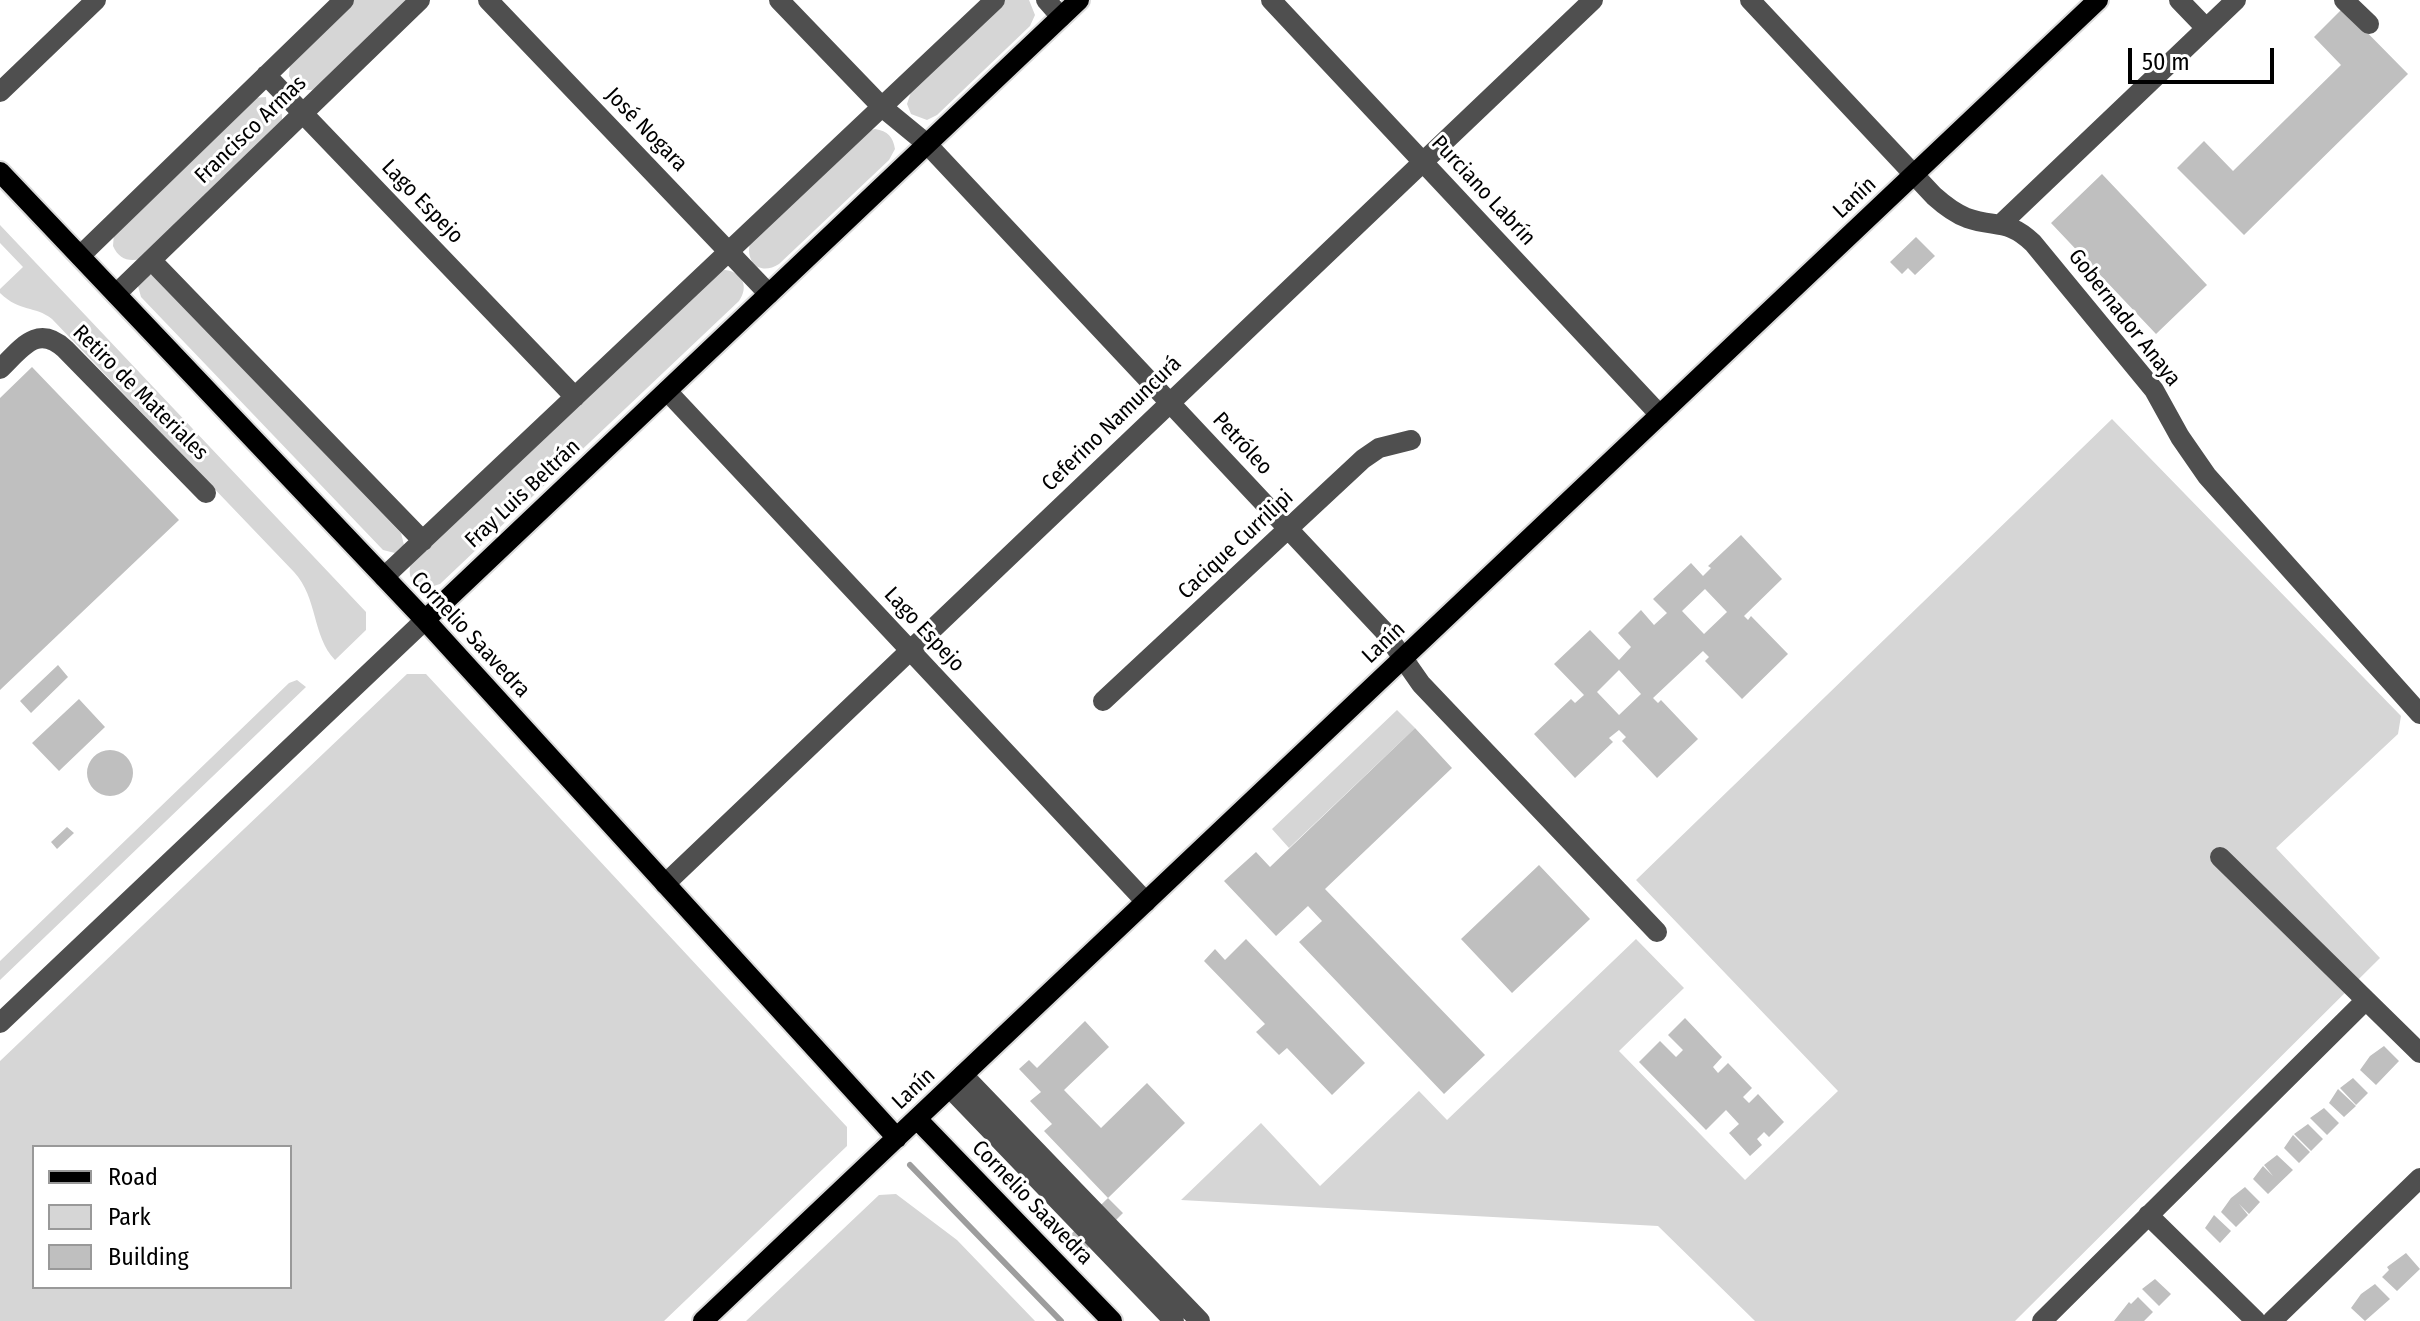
<!DOCTYPE html>
<meta charset="utf-8">
<style>
body{margin:0}
#map{position:relative;width:2420px;height:1321px;overflow:hidden;background:#fff;font-family:"Fira Sans Condensed",sans-serif}
canvas{display:block}
.legend{position:absolute;left:32px;top:1145px;width:260px;height:144px;box-sizing:border-box;background:#fff;border:2px solid #999;margin:0;padding:10px 14px;list-style:none;font-size:24px;color:#000}
.legend li{display:flex;align-items:center;gap:16px;height:40px}
.legend b{width:40px;border:2px solid #999}
.scale{position:absolute;left:2128px;top:48px;width:146px;height:36px;box-sizing:border-box;border:4px solid #000;border-top:0;padding-left:10px;font-size:24px;line-height:28px;white-space:nowrap;color:#000;-webkit-text-stroke:6px #fff;paint-order:stroke}
</style>
<div id="map">
<canvas width="2420" height="1321"></canvas>
<ul class="legend">
<li><b style="height:10px;background:#000"></b>Road</li>
<li><b style="height:22px;background:#d6d6d6"></b>Park</li>
<li><b style="height:22px;background:#bfbfbf"></b>Building</li>
</ul>
<div class="scale">50 m</div>
</div>
<script>
const g = document.querySelector('canvas').getContext('2d');
g.lineJoin = 'round';
function fill(path, color) {
  g.fillStyle = color;
  g.fill(path, 'evenodd');
}
function trace(path, color, width, dash) {
  g.strokeStyle = color;
  g.lineWidth = width;
  g.lineCap = dash ? 'butt' : 'round';
  g.setLineDash(dash || []);
  g.stroke(path);
}
function label(font, color, halo, rows, align = 'center') {
  g.font = font + ' "Fira Sans Condensed",sans-serif';
  g.lineWidth = 6;
  g.setLineDash([]);
  g.textBaseline = 'middle';
  g.strokeStyle = halo;
  g.fillStyle = color;
  for (const [text, x, y, turn = 0] of rows) {
    g.save();
    g.translate(x, y);
    g.rotate((+turn || 0) * Math.PI / 180);
    g.textAlign = isNaN(turn) ? turn : align;
    if (halo) g.strokeText(text, 0, 0);
    g.fillText(text, 0, 0);
    g.restore();
  }
}
fill(new Path2D(`
 M 352,0 L 410,0 L 317,89 C 304,92 295,88 289,76 L 290,62 Z
 M 1005,0 L 1029,0 L 1035,15 L 1030,26 L 937,115 L 927,120 L 911,114 L 907,104 L 912,89 Z
 M 266,97 L 267,110 L 282,114 L 282,120 L 141,259 C 128,262 119,259 113,246 L 114,233 L 253,98 Z
 M 875,129 C 888,131 893,137 895,149 L 889,160 L 779,264 C 761,276 745,263 750,243 L 869,131 Z
 M 0,225 L 366,612 L 366,630 L 335,660 C 312,636 318,598 294,572 L 52,319 C 34,305 21,313 0,293 L 0,289 L 23,267 L 0,243 Z
 M 725,270 C 743,272 749,287 739,301 L 440,584 L 424,589 C 412,585 407,575 411,563 L 719,271 Z
 M 149,275 L 153,275 L 401,533 L 404,545 L 395,553 L 383,550 L 141,297 L 138,286 Z
 M 2112,419 L 2401,716 L 2398,734 L 2276,848 L 2380,958 L 2015,1321 L 1755,1321 L 1658,1226 L 1181,1200 L 1261,1123 L 1320,1186 L 1419,1091 L 1447,1120 L 1636,939 L 1684,988 L 1619,1051 L 1745,1180 L 1838,1091 L 1636,880 Z
 M 407,674 L 426,674 L 847,1127 L 847,1146 L 664,1321 L 0,1321 L 0,1061 ZM 34,1147 L 290,1147 L 290,1287 L 34,1287 Z
 M 297,680 L 306,687 L 0,980 L 0,961 L 289,683 Z
 M 1397,710 L 1415,728 L 1289,848 L 1272,829 Z
 M 896,1194 L 957,1240 L 1035,1321 L 746,1321 L 879,1195 Z`), '#d6d6d6');
trace(new Path2D(`
 M 910,1165 L 1061,1321`), '#9d9d9d', 6);
fill(new Path2D(`
 M 2343,8 L 2408,74 L 2244,235 L 2177,168 L 2204,141 L 2233,171 L 2341,65 L 2314,37 Z
 M 2102,174 L 2207,285 L 2156,334 L 2051,223 Z
 M 1916,237 L 1935,256 L 1915,275 L 1908,268 L 1902,274 L 1890,262 Z
 M 32,367 L 179,520 L 0,690 L 0,398 Z
 M 1741,535 L 1782,579 L 1744,616 L 1748,620 L 1751,616 L 1788,654 L 1742,699 L 1705,661 L 1709,657 L 1703,651 L 1653,698 L 1658,703 L 1661,700 L 1698,739 L 1657,778 L 1622,741 L 1626,737 L 1619,730 L 1609,738 L 1613,742 L 1575,778 L 1534,734 L 1571,699 L 1575,703 L 1584,695 L 1554,664 L 1590,630 L 1619,660 L 1631,647 L 1618,633 L 1641,610 L 1654,625 L 1667,613 L 1653,599 L 1691,563 L 1703,576 L 1711,568 L 1708,566 ZM 1705,589 L 1727,612 L 1704,634 L 1682,611 ZM 1619,670 L 1641,694 L 1619,715 L 1597,692 Z
 M 58,665 L 68,677 L 31,713 L 20,701 Z
 M 79,699 L 105,727 L 59,771 L 32,743 Z
 M 1415,728 L 1452,768 L 1325,889 L 1485,1055 L 1444,1094 L 1299,942 L 1322,921 L 1308,906 L 1276,936 L 1224,881 L 1256,852 L 1270,867 Z
 M87 773a23 23 0 1 1 46 0a23 23 0 1 1-46 0Z
 M 67,827 L 74,833 L 57,849 L 51,842 Z
 M 1539,865 L 1590,919 L 1512,993 L 1461,939 Z
 M 1246,939 L 1365,1063 L 1332,1095 L 1287,1048 L 1279,1055 L 1256,1032 L 1265,1024 L 1204,961 L 1215,949 L 1225,960 Z
 M 1685,1018 L 1722,1057 L 1713,1067 L 1718,1073 L 1728,1063 L 1752,1088 L 1743,1097 L 1749,1103 L 1758,1094 L 1784,1122 L 1769,1137 L 1764,1132 L 1757,1139 L 1762,1145 L 1750,1156 L 1729,1133 L 1739,1124 L 1726,1110 L 1706,1130 L 1639,1062 L 1660,1041 L 1676,1057 L 1683,1050 L 1668,1035 Z
 M 1085,1021 L 1109,1047 L 1064,1090 L 1101,1128 L 1147,1083 L 1185,1123 L 1108,1198 L 1044,1131 L 1052,1124 L 1030,1101 L 1041,1092 L 1019,1069 L 1029,1060 L 1037,1068 Z
 M 2384,1046 L 2399,1061 L 2376,1085 L 2360,1070 L 2370,1056 Z
 M 2353,1078 L 2368,1093 L 2356,1105 L 2340,1088 Z
 M 2338,1089 L 2356,1106 L 2344,1117 L 2329,1103 Z
 M 2324,1108 L 2339,1123 L 2327,1135 L 2310,1118 Z
 M 2308,1124 L 2323,1139 L 2311,1151 L 2294,1134 Z
 M 2293,1135 L 2310,1152 L 2299,1163 L 2284,1148 Z
 M 2277,1155 L 2293,1170 L 2268,1194 L 2253,1179 L 2263,1166 L 2273,1176 L 2264,1165 Z
 M 2245,1187 L 2260,1202 L 2249,1214 L 2239,1204 L 2248,1215 L 2236,1227 L 2221,1212 L 2231,1198 Z
 M 1108,1198 L 1123,1213 L 1078,1258 L 1063,1242 Z
 M 2214,1215 L 2231,1231 L 2220,1243 L 2205,1228 Z
 M 2406,1253 L 2420,1269 L 2397,1291 L 2382,1277 L 2389,1270 L 2387,1267 Z
 M 2155,1279 L 2171,1294 L 2159,1306 L 2142,1289 Z
 M 2375,1284 L 2390,1299 L 2365,1321 L 2351,1308 L 2361,1294 Z
 M 2138,1297 L 2153,1312 L 2144,1321 L 2114,1321 L 2129,1302 L 2131,1304 Z`), '#bfbfbf');
const major = new Path2D(`
 M 0,172 L 425,620 L 897,1138
 M 425,620 L 1079,0
 M 917,1119 L 1112,1321
 M 703,1321 L 2098,0`);
trace(major, '#dbdbdb', 24);
trace(new Path2D(`
 M 488,0 L 769,294
 M 779,0 L 882,107 L 927,144 L 1384,631 L 1421,684 L 1657,932
 M 1046,0 L 1061,17
 M 1271,0 L 1660,415
 M 1750,0 L 1934,196 C 1944,205 1954,213 1967,218 C 1996,228 2008,219 2033,243 L 2154,390 L 2180,437 L 2207,476 L 2420,714
 M 2179,0 L 2206,28
 M 2344,0 L 2369,24
 M 266,75 L 575,397
 M 0,92 L 96,0
 M 2001,224 L 2236,0
 M 80,256 L 344,0
 M 151,260 L 423,541
 M 116,294 L 420,0
 M 0,369 C 21,349 37,323 65,349 L 206,493
 M 667,391 L 1146,902
 M 384,577 L 995,0
 M 1103,701 L 1363,459 L 1379,448 L 1411,440
 M 2220,857 L 2420,1053
 M 665,884 L 1593,0
 M 0,1023 L 425,620
 M 963,1075 L 1200,1321
 M 950,1088 L 1174,1321
 M 2148,1215 L 2256,1321
 M 2042,1321 L 2366,1000
 M 2272,1321 L 2420,1178`), '#4f4f4f', 20);
trace(major, '#000', 20);
label('22px', '#000', '#fff', [
 ["Francisco Armas",251,130,-44],
 ["José Nogara",646,130,46],
 ["Purciano Labrín",1483,191,47],
 ["Lanín",1855,198,-43],
 ["Lago Espejo",422,202,46],
 ["Gobernador Anaya",2124,318,52],
 ["Retiro de Materiales",140,393,45],
 ["Ceferino Namuncurá",1112,424,-44],
 ["Petróleo",1242,444,47],
 ["Fray Luis Beltrán",523,494,-43],
 ["Cacique Currilipi",1236,545,-43],
 ["Lago Espejo",924,630,47],
 ["Cornelio Saavedra",470,635,47],
 ["Lanín",1384,643,-43],
 ["Lanín",914,1089,-43],
 ["Cornelio Saavedra",1032,1203,46]
]);
</script>
